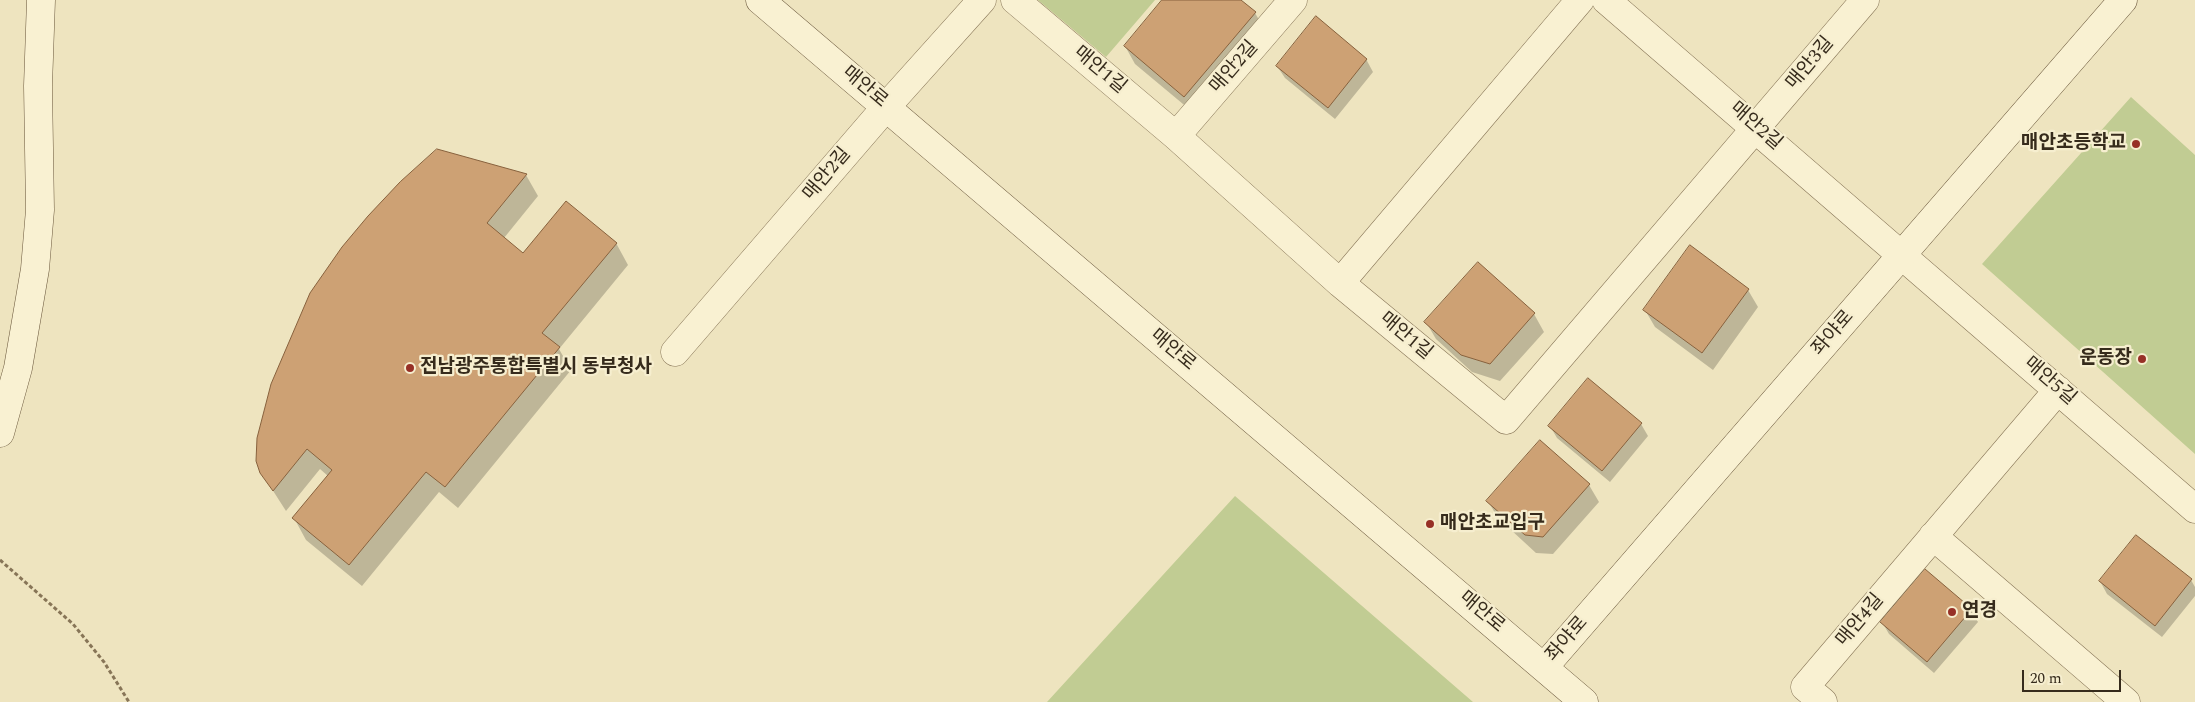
<!DOCTYPE html>
<meta charset="utf-8">
<style>
body{margin:0}
#map{position:relative;width:2195px;height:702px;overflow:hidden;background:#eee4bf;font-family:Spectral,serif}
canvas{display:block}
.scale{position:absolute;left:2022px;top:670px;width:99px;height:22px;box-sizing:border-box;border:2px solid #362b1c;border-top:0;padding-left:6px;font-size:15px;line-height:18px;white-space:nowrap;color:#362b1c;-webkit-text-stroke:4px #f6eecf;paint-order:stroke}
</style>
<div id="map">
<canvas width="2195" height="702"></canvas>
<div class="scale">20 m</div>
</div>
<script>
const g = document.querySelector('canvas').getContext('2d');
g.lineJoin = 'round';
function fill(path, color) {
  g.fillStyle = color;
  g.fill(path, 'evenodd');
}
function trace(path, color, width, dash) {
  g.strokeStyle = color;
  g.lineWidth = width;
  g.lineCap = dash ? 'butt' : 'round';
  g.setLineDash(dash || []);
  g.stroke(path);
}
function label(font, color, halo, rows, align = 'center') {
  g.font = font + ' Spectral,"Noto Sans KR",serif';
  g.lineWidth = 4.5;
  g.setLineDash([]);
  g.textBaseline = 'middle';
  g.strokeStyle = halo;
  g.fillStyle = color;
  for (const [text, x, y, turn = 0] of rows) {
    g.save();
    g.translate(x, y);
    g.rotate((+turn || 0) * Math.PI / 180);
    g.textAlign = isNaN(turn) ? turn : align;
    if (halo) g.strokeText(text, 0, 0);
    g.fillText(text, 0, 0);
    g.restore();
  }
}
fill(new Path2D(`
 M 1038,0 L 1155,0 L 1106,57 Z
 M 2131,97 L 2195,155 L 2195,454 L 1982,264 Z
 M 1235,496 L 1473,702 L 1047,702 Z`), '#c1cc93');
fill(new Path2D(`
 M 1164,0 L 1240,0 L 1255,13 L 1265,30 L 1195,114 L 1135,64 L 1125,46 Z
 M 1366,59 L 1373,72 L 1335,119 L 1285,78 L 1277,66 Z
 M 526,175 L 538,196 L 504,238 L 523,254 L 616,243 L 628,265 L 559,349 L 571,370 L 458,508 L 439,492 L 362,586 L 306,540 L 294,518 L 328,476 L 320,469 L 286,511 L 261,472 Z
 M 1748,290 L 1758,307 L 1713,370 L 1655,327 L 1645,310 Z
 M 1534,314 L 1544,332 L 1500,381 L 1472,372 L 1436,339 L 1426,322 Z
 M 1641,424 L 1648,436 L 1610,482 L 1557,438 L 1550,426 Z
 M 1589,485 L 1599,502 L 1553,554 L 1536,553 L 1498,518 L 1488,501 Z
 M 2191,580 L 2195,587 L 2195,596 L 2162,637 L 2107,594 L 2100,581 Z
 M 1971,610 L 1978,622 L 1934,673 L 1889,634 L 1882,622 Z`), '#0003');
const building = new Path2D(`
 M 1162,0 L 1241,0 L 1256,12 L 1184,97 L 1124,46 Z
 M 1316,16 L 1367,59 L 1328,108 L 1276,66 Z
 M 437,149 L 527,174 L 487,223 L 523,253 L 566,201 L 617,243 L 542,333 L 560,347 L 445,487 L 426,472 L 349,565 L 292,518 L 332,470 L 307,449 L 273,491 L 260,473 L 256,461 L 257,438 L 271,384 L 310,293 L 342,247 L 368,216 L 400,182 Z
 M 1690,245 L 1749,289 L 1702,353 L 1643,310 Z
 M 1478,262 L 1535,313 L 1490,364 L 1461,355 L 1424,322 Z
 M 1588,378 L 1642,423 L 1602,471 L 1548,426 Z
 M 1540,440 L 1590,484 L 1543,537 L 1525,535 L 1486,501 Z
 M 2136,535 L 2192,579 L 2155,626 L 2099,581 Z
 M 1925,569 L 1972,609 L 1927,662 L 1880,622 Z`);
fill(building, '#cda174');
trace(building, '#87613d', 1);
const street = new Path2D(`
 M 1015,0 L 1176,136 L 1340,283 L 1506,420 L 1865,0
 M 1606,0 L 2195,509
 M 1176,136 L 1293,0
 M 1340,283 L 1580,0
 M 675,352 L 886,107 L 982,0
 M 1933,536 L 2126,702
 M 1823,702 L 1805,687 L 2058,390`);
const secondary = new Path2D(`
 M 760,0 L 1584,702
 M 0,433 L 18,368 L 35,269 L 40,210 L 38,86 L 41,0
 M 1544,667 L 2123,0`);
trace(street, '#877557', 29);
trace(secondary, '#69563b', 29);
trace(new Path2D(`
 M 0,560 L 73,624 L 104,662 L 129,702`), '#877557', 3, [4, 2.5]);
trace(street, '#f9f1d2', 28);
trace(secondary, '#f9f1d2', 28);
for (const [x, y, r, color] of [
 [2136,144,5,"#973026"],
 [2142,359,5,"#973026"],
 [410,368,5,"#973026"],
 [1430,524,5,"#973026"],
 [1952,612,5,"#973026"]
]) {
  const dot = new Path2D();
  dot.arc(x, y, r, 0, 2 * Math.PI);
  g.fillStyle = color;
  g.fill(dot);
  trace(dot, '#f6eecf', 2);
}
label('19px', '#362b1c', '#f6eecf', [
 ["매안3길",1811,64,-50],
 ["매안2길",1235,68,-49],
 ["매안1길",1099,71,40],
 ["매안로",864,88,40],
 ["매안2길",1755,127,41],
 ["매안2길",828,175,-50],
 ["좌야로",1834,334,-49],
 ["매안1길",1405,337,40],
 ["매안로",1172,351,40],
 ["매안5길",2049,382,41],
 ["매안로",1481,613,40],
 ["매안4길",1861,621,-50],
 ["좌야로",1568,640,-49]
]);
label('bold 19px', '#362b1c', '#f6eecf', [
 ["매안초등학교",2126,144,"right"],
 ["운동장",2132,359,"right"],
 ["전남광주통합특별시 동부청사",420,368],
 ["매안초교입구",1440,524],
 ["연경",1962,612]
], 'left');
</script>
